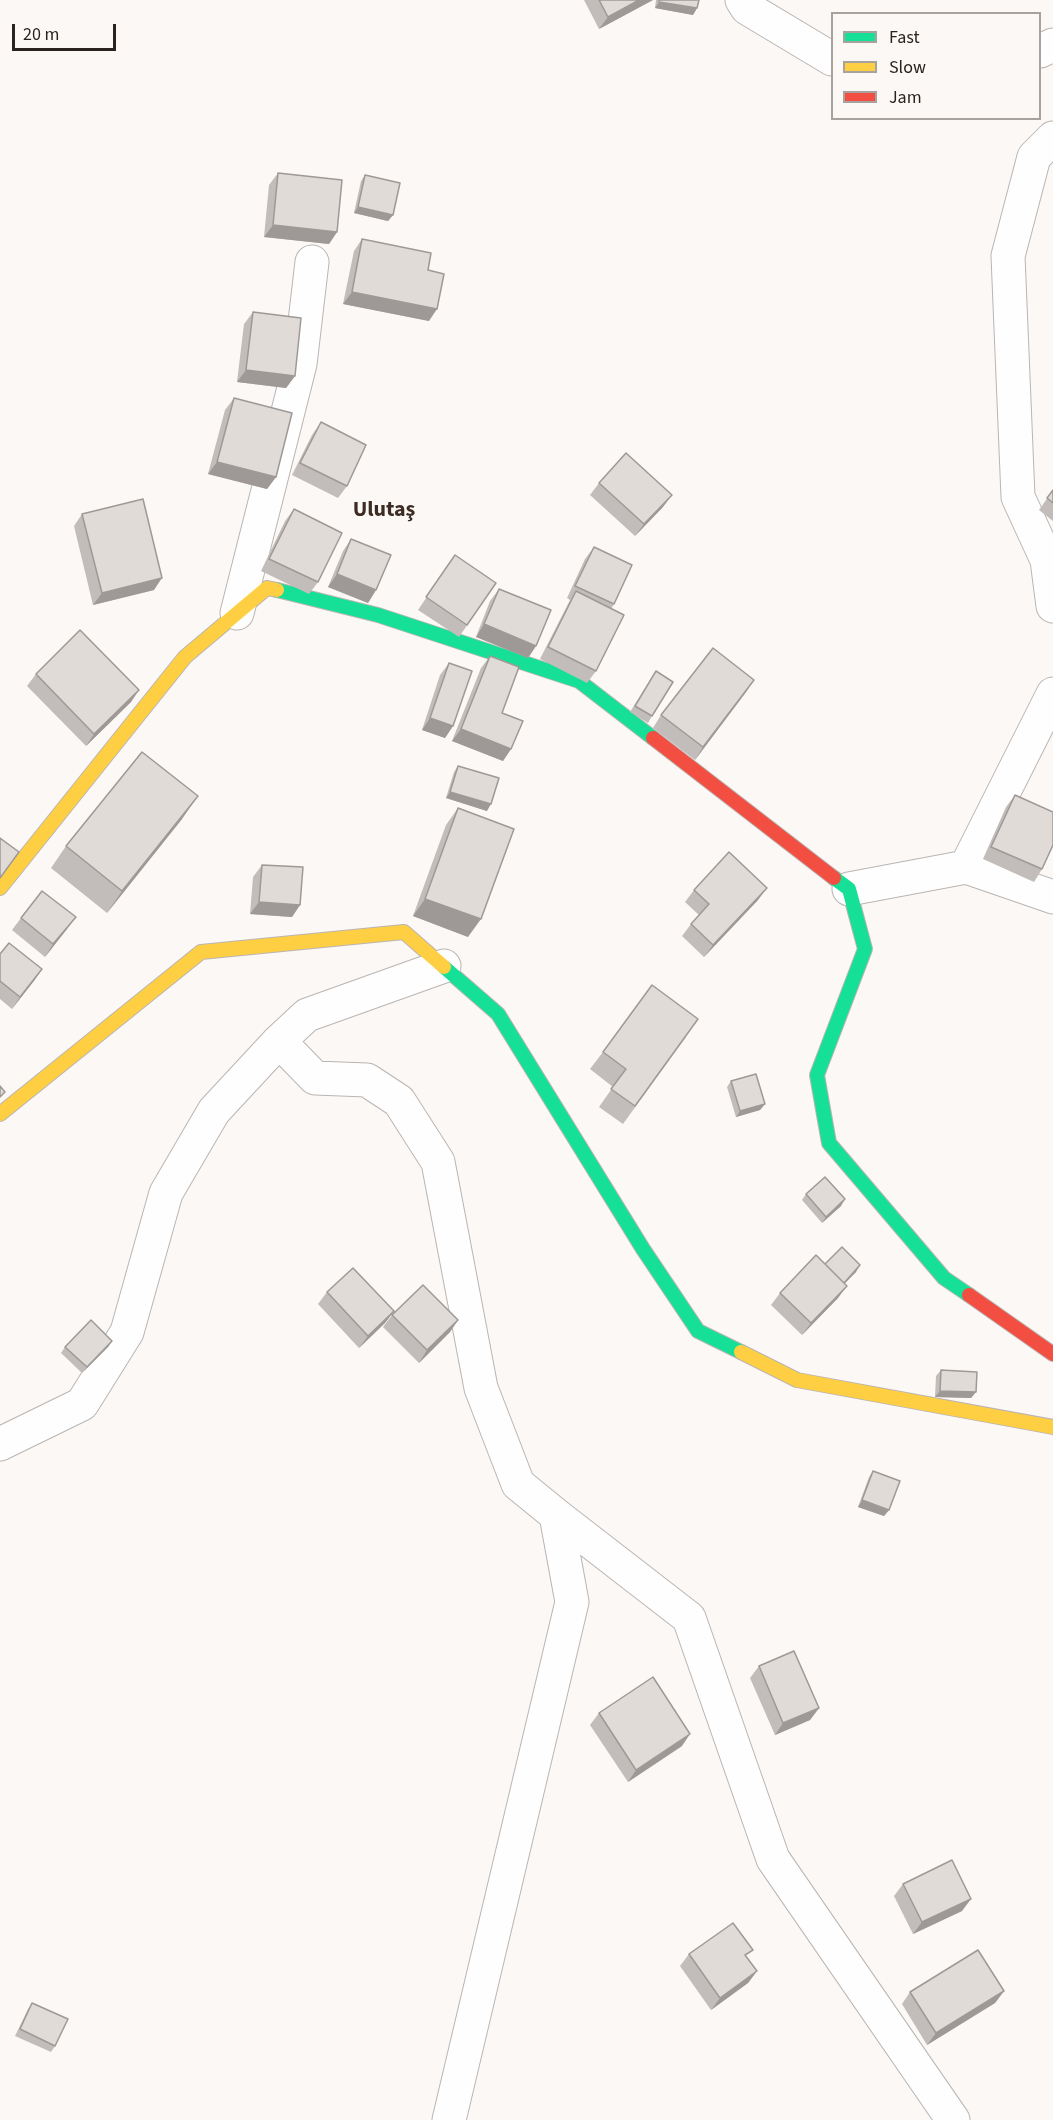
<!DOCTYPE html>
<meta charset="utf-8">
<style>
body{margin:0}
#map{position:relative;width:1053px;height:2120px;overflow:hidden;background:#fbf8f6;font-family:"Source Sans 3",sans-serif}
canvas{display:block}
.legend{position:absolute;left:831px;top:12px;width:210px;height:108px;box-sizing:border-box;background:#fcf8f5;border:2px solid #a8a29f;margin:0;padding:8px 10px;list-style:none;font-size:18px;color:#2a221e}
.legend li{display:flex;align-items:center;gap:12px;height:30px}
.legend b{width:30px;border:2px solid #a8a29f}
.scale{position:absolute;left:12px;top:24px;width:104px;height:27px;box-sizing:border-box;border:3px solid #2a221e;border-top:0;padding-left:8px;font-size:18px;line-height:21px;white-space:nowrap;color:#2a221e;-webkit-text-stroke:4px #fcf8f5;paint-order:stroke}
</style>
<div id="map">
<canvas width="1053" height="2120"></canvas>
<ul class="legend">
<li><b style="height:8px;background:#16e098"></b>Fast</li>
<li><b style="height:8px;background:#ffcf43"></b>Slow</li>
<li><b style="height:8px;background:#f24e42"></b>Jam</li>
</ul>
<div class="scale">20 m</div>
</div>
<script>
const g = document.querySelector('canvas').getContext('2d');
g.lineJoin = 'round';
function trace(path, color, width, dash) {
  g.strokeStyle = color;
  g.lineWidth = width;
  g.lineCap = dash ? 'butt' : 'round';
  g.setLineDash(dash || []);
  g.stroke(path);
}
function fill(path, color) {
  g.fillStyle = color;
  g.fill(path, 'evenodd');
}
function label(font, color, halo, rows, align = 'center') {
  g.font = font + ' "Source Sans 3",sans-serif';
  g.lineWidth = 4.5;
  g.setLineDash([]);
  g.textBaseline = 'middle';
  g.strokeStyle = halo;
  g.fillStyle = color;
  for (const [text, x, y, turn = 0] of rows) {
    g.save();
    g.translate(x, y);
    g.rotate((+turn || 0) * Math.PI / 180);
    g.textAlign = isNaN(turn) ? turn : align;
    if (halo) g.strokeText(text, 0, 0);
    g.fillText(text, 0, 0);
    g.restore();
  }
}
const street = new Path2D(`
 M 742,0 L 747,8 L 832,59
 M 1040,51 L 1053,45
 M 1053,138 L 1034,157 L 1008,256 L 1018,497 L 1047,560 L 1053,606
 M 237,613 L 300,364 L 312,262
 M 966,867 L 1053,897
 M 849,889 L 966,867 L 1053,694
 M 444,966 L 307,1015 L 279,1041 L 315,1078 L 367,1080 L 399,1101 L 438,1162 L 481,1388 L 518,1484 L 556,1515 L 572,1602 L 449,2120
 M 0,1444 L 82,1404 L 127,1332 L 166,1193 L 214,1111 L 279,1041
 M 556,1515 L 689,1618 L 773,1859 L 953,2120`);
const fast = new Path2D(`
 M 277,590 L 378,615 L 579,681 L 653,738
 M 834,878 L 849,889 L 865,949 L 817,1075 L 829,1143 L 944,1278 L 969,1295
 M 444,967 L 498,1014 L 643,1249 L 698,1331 L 741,1352`);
const slow = new Path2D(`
 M 0,888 L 185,657 L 267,588 L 277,590
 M 0,1114 L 201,952 L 404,932 L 444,967
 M 741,1352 L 797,1380 L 1053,1427`);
const jam = new Path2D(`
 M 653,738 L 834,878
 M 969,1295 L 1053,1354`);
trace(street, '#bab5b2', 35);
trace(fast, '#bab5b2', 16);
trace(slow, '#bab5b2', 16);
trace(jam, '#bab5b2', 16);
trace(street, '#fefefe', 33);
trace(fast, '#16e098', 14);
trace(slow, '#ffcf43', 14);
trace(jam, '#f24e42', 14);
fill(new Path2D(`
 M 584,0 L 653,0 L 599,29 Z
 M 656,0 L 699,0 L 697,8 L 693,15 L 655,8 Z
 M 278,173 L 337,232 L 329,244 L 264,237 L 269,185 Z
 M 365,175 L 393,215 L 388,221 L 354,213 L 361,181 Z
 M 362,239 L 428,270 L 429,321 L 343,304 L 354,251 Z
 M 253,312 L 295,376 L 286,388 L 237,382 L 244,324 Z
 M 234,398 L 276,477 L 267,489 L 208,474 L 225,410 Z
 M 321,422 L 347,486 L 338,498 L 292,475 L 312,435 Z
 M 599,483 L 663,507 L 635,536 L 590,495 Z
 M 1053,490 L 1053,521 L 1039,510 Z
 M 294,509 L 318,582 L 309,594 L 261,571 L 285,521 Z
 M 82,514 L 154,590 L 93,605 L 74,526 Z
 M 351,539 L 376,590 L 368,603 L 328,587 L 343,551 Z
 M 594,547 L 614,604 L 611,609 L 596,671 L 587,683 L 540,659 L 570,600 L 567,598 L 585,559 Z
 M 455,555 L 496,583 L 459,637 L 418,610 Z
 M 499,589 L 536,646 L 528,658 L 476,637 L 490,601 Z
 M 490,656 L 502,713 L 511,749 L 503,761 L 452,741 L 481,668 Z
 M 449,663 L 453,726 L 445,738 L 422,730 L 440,675 Z
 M 656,671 L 652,716 L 648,723 L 630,712 Z
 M 36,674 L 131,702 L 86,746 L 27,686 Z
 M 746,692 L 695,760 L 653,728 L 661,715 Z
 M 458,766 L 487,811 L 446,798 L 454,772 Z
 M 1015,795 L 1042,869 L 1034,882 L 983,859 L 1006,807 Z
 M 458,808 L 468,937 L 413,916 L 446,825 Z
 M 182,819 L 107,913 L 51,868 L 66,846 Z
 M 262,865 L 300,905 L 292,917 L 250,914 L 253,877 Z
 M 694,890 L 758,900 L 704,957 L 682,936 L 691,924 L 699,915 L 685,902 Z
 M 21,918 L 67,929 L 45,957 L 12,930 Z
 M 0,954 L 42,969 L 12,1009 L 0,999 Z
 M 686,1037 L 623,1124 L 599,1107 L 613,1087 L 590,1069 L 603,1052 Z
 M 731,1081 L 765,1104 L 760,1110 L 736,1117 L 727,1087 Z
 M 806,1194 L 841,1206 L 822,1223 L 802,1200 Z
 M 825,1264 L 856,1272 L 844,1284 L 838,1298 L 802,1335 L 771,1305 L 780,1293 Z
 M 327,1292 L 394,1311 L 385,1323 L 359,1348 L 318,1304 Z
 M 392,1315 L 458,1320 L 450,1332 L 419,1363 L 383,1327 Z
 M 112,1341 L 108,1347 L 82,1373 L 61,1353 L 65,1347 Z
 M 941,1370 L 976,1392 L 971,1398 L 935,1397 L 936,1376 Z
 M 873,1471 L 889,1510 L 884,1516 L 858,1507 L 869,1477 Z
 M 759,1666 L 819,1708 L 810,1720 L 775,1735 L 750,1678 Z
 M 599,1713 L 682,1746 L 628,1782 L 590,1725 Z
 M 903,1884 L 962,1911 L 913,1934 L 894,1896 Z
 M 689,1954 L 757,1971 L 748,1983 L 711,2010 L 680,1966 Z
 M 1004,1991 L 995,2003 L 927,2045 L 902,2004 L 910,1992 Z
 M 32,2003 L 55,2046 L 51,2052 L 15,2036 L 28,2009 Z`), '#c2bcba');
fill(new Path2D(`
 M 639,0 L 653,0 L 599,29 L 608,17 Z
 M 659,2 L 697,8 L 693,15 L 655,8 Z
 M 358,207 L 393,215 L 388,221 L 354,213 Z
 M 273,225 L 337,232 L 329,244 L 264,237 Z
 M 352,292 L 437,309 L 429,321 L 343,304 Z
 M 246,370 L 295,376 L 286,388 L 237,382 Z
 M 217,462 L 276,477 L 267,489 L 208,474 Z
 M 672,495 L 663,507 L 635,536 L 644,524 Z
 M 337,574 L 376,590 L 368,603 L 328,587 Z
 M 162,578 L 154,590 L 93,605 L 102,593 Z
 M 484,624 L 536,646 L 528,658 L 476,637 Z
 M 754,680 L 746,692 L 695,760 L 703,747 Z
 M 139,690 L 131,702 L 86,746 L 94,734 Z
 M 430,718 L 453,726 L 445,738 L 422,730 Z
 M 461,729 L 511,749 L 503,761 L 452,741 Z
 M 450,792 L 491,804 L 487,811 L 446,798 Z
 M 198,796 L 182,819 L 107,913 L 122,891 Z
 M 767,888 L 758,900 L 704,957 L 713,945 Z
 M 425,899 L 481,919 L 468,937 L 413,916 Z
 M 259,902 L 300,905 L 292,917 L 250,914 Z
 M 76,917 L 67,929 L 45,957 L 53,944 Z
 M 42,969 L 34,981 L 12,1009 L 20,997 Z
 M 765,1104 L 760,1110 L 736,1117 L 740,1111 Z
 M 845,1199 L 841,1206 L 822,1223 L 826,1217 Z
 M 860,1265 L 856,1272 L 839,1289 L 843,1283 Z
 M 847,1286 L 838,1298 L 802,1335 L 811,1323 Z
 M 394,1311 L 385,1323 L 359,1348 L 368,1336 Z
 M 458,1320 L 450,1332 L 419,1363 L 427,1350 Z
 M 112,1341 L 108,1347 L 82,1373 L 87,1367 Z
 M 940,1391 L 976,1392 L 971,1398 L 935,1397 Z
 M 862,1500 L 889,1510 L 884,1516 L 858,1507 Z
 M 819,1708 L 810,1720 L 775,1735 L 783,1723 Z
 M 690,1734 L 682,1746 L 628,1782 L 636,1770 Z
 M 971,1899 L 962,1911 L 913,1934 L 922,1922 Z
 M 757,1971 L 748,1983 L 711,2010 L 720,1998 Z
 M 1004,1991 L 995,2003 L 927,2045 L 936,2033 Z`), '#9e9997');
const building = new Path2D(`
 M 599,0 L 639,0 L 608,17 Z
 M 659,0 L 699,0 L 697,8 L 659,2 Z
 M 278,173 L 342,180 L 337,232 L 273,225 Z
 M 365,175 L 400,183 L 393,215 L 358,207 Z
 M 362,239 L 431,253 L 428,270 L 444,274 L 437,309 L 352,292 Z
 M 253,312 L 301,318 L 295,376 L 246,370 Z
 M 234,398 L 292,413 L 276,477 L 217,462 Z
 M 321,422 L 366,445 L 347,486 L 300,463 Z
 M 626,453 L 672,495 L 644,524 L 599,483 Z
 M 1053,490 L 1053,503 L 1047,498 Z
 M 143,499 L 162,578 L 102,593 L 82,514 Z
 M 294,509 L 342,533 L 318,582 L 269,559 Z
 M 351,539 L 391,555 L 376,590 L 337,574 Z
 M 594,547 L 632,565 L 614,604 L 575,586 Z
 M 455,555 L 496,583 L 467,625 L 426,597 Z
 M 499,589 L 551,610 L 536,646 L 484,624 Z
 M 576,591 L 624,615 L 596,671 L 548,647 Z
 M 80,630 L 139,690 L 94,734 L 36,674 Z
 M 713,648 L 754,680 L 703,747 L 661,715 Z
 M 490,656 L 519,667 L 502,713 L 523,721 L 511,749 L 461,729 Z
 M 449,663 L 472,671 L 453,726 L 430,718 Z
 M 656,671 L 673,682 L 652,716 L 635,706 Z
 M 142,752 L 198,796 L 122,891 L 66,846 Z
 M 458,766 L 499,778 L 491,804 L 450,792 Z
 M 1015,795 L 1053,812 L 1053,845 L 1042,869 L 991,847 Z
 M 458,808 L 514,829 L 481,919 L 425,899 Z
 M 0,838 L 19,852 L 0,878 Z
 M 729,852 L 767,888 L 713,945 L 691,924 L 709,904 L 694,890 Z
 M 262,865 L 303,867 L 300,905 L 259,902 Z
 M 42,891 L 76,917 L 53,944 L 21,918 Z
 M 9,943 L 42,969 L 20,997 L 0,981 L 0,954 Z
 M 652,985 L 698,1019 L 635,1106 L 611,1089 L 626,1069 L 603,1052 Z
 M 756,1074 L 765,1104 L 740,1111 L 731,1081 Z
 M 0,1086 L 5,1092 L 0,1097 Z
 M 825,1177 L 845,1199 L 826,1217 L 806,1194 Z
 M 842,1247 L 860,1265 L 844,1283 L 825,1264 Z
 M 816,1255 L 847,1286 L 811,1323 L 780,1293 Z
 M 353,1268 L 394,1311 L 368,1336 L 327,1292 Z
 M 423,1285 L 458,1320 L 427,1350 L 392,1315 Z
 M 91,1320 L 112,1341 L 87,1367 L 65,1347 Z
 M 941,1370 L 977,1372 L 976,1392 L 940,1391 Z
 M 873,1471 L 900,1481 L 889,1510 L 862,1500 Z
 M 794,1651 L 819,1708 L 783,1723 L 759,1666 Z
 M 653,1677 L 690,1734 L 636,1770 L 599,1713 Z
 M 952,1860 L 971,1899 L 922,1922 L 903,1884 Z
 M 733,1923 L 753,1950 L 745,1955 L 757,1971 L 720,1998 L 689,1954 Z
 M 978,1950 L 1004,1991 L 936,2033 L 910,1992 Z
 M 32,2003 L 68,2019 L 55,2046 L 20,2029 Z`);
fill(building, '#e1dbd8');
trace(building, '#9e9997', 1.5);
label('bold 22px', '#3c2c24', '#fcf8f5', [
 ["Ulutaş",384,511]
]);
</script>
